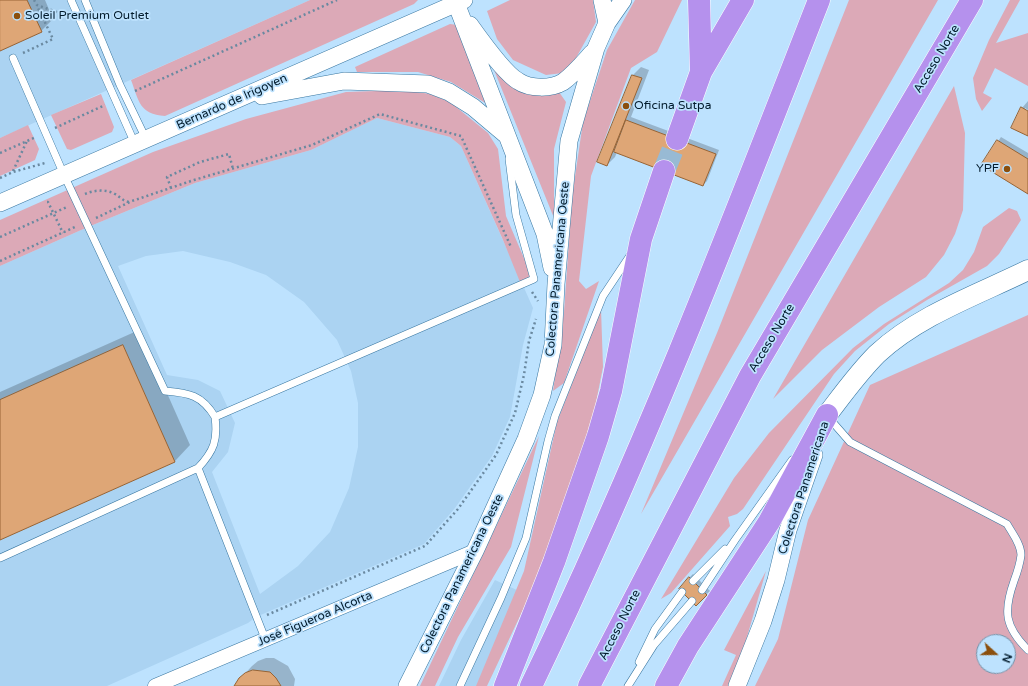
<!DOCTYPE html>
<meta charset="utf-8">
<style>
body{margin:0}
#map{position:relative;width:1028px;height:686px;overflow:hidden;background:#bde2fe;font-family:"Varela Round",sans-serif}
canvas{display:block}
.north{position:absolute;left:976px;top:634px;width:40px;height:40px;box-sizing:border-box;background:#bde2fe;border:1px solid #7393aa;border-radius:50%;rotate:111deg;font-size:11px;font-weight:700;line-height:16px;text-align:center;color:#031c2d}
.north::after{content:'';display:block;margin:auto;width:14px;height:18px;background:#8b4f0d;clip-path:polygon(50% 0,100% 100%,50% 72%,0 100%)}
</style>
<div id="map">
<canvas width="1028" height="686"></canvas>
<div class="north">N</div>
</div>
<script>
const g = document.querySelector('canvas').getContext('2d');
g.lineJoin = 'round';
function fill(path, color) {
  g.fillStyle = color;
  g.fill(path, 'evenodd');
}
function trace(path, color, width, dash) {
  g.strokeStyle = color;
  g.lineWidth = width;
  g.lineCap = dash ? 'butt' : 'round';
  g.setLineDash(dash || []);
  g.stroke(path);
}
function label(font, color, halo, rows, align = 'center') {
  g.font = font + ' "Varela Round",sans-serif';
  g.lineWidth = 3.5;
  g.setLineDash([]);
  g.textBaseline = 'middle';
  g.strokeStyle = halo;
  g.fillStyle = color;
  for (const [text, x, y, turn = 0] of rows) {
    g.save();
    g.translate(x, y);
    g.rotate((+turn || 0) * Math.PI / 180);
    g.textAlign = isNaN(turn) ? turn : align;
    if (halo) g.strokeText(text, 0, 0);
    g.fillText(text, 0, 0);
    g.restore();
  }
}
fill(new Path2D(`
 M 0,0 L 310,0 L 0,138 Z
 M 377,118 L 450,137 L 461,146 L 533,308 L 523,345 L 510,417 L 492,456 L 455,508 L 424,544 L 256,617 L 248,623 L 107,686 L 0,686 L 0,540 L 175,462 L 123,345 L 0,400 L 0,266 L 88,227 L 195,183 L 311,150 ZM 183,251 L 230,262 L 266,275 L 304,302 L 337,340 L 351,371 L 358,403 L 358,447 L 349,488 L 330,532 L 298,566 L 260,594 L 212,472 L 228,452 L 235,423 L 220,391 L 198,380 L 167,375 L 118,266 L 146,256 Z
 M 495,580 L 519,591 L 479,686 L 439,686 L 461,640 Z`), '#abd3f2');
fill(new Path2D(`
 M 310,0 L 418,0 L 414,4 L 165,116 C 139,114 139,101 131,80 Z
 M 510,0 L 593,0 L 596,22 L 576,58 L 563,73 L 546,75 L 513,60 L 497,39 L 487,11 Z
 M 635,0 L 682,0 L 657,52 L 631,68 L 591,176 L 579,281 L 586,289 L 599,281 L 564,383 L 553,391 L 564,312 L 572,197 L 583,122 L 607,50 Z
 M 849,0 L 938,0 L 641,514 L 717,333 Z
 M 1010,0 L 1020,0 L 996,43 L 1028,33 L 1028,86 L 995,68 L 983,93 L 992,98 L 982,111 L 976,99 L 973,78 L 989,40 Z
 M 450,24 L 457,25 L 487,104 L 451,82 L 418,72 L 357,72 L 355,67 Z
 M 492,65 L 559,92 L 566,102 L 554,149 L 554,218 Z
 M 954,86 L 965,133 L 963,210 L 955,234 L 944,255 L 926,277 L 879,307 L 822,350 L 773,399 Z
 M 405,90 L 430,94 L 450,102 L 488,133 L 498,149 L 506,216 L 532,277 L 520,282 L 503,240 L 461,146 L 450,137 L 377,118 L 311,150 L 195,183 L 88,227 L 0,266 L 0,220 L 153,152 L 246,119 L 346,92 Z
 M 101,94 L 114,127 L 112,132 L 71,150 L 67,149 L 51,115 Z
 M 28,125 L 39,149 L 35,160 L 0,176 L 0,138 Z
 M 1009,208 L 1017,211 L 1021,220 L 999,254 L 987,266 L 927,300 L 889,324 L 855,351 L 834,374 L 743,509 L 737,514 L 728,517 L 730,526 L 671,593 L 661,599 L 734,478 L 769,433 L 853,348 L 884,324 L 949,283 L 963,270 L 974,252 L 983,227 Z
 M 601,309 L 603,367 L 590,433 L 537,580 L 487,686 L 476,686 L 524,571 L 557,422 Z
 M 1028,315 L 1028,686 L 755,686 L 778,639 L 808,520 L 870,385 ZM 984,642 L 1008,642 L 1008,666 L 984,666 Z
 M 539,436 L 511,547 L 458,637 L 435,686 L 420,686 Z
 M 766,571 L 745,644 L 728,686 L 722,686 L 736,655 L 724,650 Z`), '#dca9b7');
fill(new Path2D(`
 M 0,0 L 45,0 L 53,19 L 41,31 L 0,49 Z
 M 641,67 L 649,70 L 631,117 L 719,150 L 707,181 L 703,185 L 617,152 L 615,157 L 607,165 L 599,161 L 633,75 Z
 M 1028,101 L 1028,110 L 1025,108 L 1025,110 L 1028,112 L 1028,135 L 1022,108 Z
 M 1001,137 L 1028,153 L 1028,193 L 982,165 Z
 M 139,330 L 190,445 L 175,461 L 0,539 L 0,392 Z
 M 693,574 L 710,591 L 696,604 L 689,578 Z
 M 266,658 L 274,658 L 288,666 L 295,679 L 294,686 L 236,686 L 240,679 L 252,666 L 258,661 Z`), '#0003');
const building = new Path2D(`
 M 0,0 L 27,0 L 42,32 L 0,51 Z
 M 632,75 L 642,78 L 607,166 L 597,162 Z
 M 1021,107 L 1028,111 L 1028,136 L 1011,128 Z
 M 626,120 L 716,154 L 703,186 L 614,152 Z
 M 997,140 L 1028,159 L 1028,194 L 981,165 Z
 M 123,345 L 175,462 L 0,540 L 0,400 Z
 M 689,577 L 707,595 L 696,606 L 679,589 Z
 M 253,670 L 270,672 L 276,678 L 281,686 L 234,686 L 239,678 L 245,673 Z`);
fill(building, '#dea676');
trace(building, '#976334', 1);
trace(new Path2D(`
 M 664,171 L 677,139`), '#98bad4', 22, [22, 11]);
const service = new Path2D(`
 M 71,0 L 135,144
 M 85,0 L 120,85 L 146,139
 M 13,58 L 64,175 L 165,391 C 189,393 202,395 215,417 L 534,279 L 516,215 L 509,159
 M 215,417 C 218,440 214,451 198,468 L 266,641
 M 829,418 L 850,442 L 1007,524 C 1012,533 1021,544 1021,555 C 1020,564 1017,573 1014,581 C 1003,612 1005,627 1028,650
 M 0,558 L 198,468
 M 693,581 L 725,549
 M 702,590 L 735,540 L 792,460
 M 639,662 L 655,629 L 682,592
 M 460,686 L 501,598 L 526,538 L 548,441 L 555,416 L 603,296 L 631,254
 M 628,686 L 654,645 L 692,601`);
const minor = new Path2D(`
 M 155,686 L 475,551`);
const tertiary = new Path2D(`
 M 602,0 L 607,23
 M 456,3 L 545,234 L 552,268
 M 470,25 C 480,39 504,73 518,81 C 530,89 551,89 563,82 C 574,74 583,63 592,53
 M 262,96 L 344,81 L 428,84 L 449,92 L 473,107 L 505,134
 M 0,203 L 464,0
 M 407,686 L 475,551 L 526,439 L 542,395 L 553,345 L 556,284 L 569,141 L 596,48 L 607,23 L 623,0
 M 737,686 L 763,621 L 776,580 L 788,530 L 814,455`);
const secondary = new Path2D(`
 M 827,415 C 843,394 858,373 877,354 C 919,315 977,295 1028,270`);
const motorway = new Path2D(`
 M 699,0 L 701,72
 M 677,139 L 701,72 L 743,0
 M 505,686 L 554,562 L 598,436 L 611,391 L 641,239 L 664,171
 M 531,686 C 639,463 729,231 819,0
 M 589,686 L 750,376 L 972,0
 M 666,686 L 688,646 L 769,522 L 827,415`);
trace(service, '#3977a1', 8);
trace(minor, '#3977a1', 15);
trace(tertiary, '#3977a1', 18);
trace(secondary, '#3977a1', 21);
trace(motorway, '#fff', 23);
trace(new Path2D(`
 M 34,0 L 37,5 L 65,15
 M 23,53 L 53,39 L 37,6
 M 135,91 L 337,0
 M 55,128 L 105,105
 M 0,153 L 36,137
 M 13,171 L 27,141
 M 0,178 L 13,172 L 45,163
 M 171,188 L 167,177 L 200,162 L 229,154 L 233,169
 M 85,194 C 94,190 106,189 115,194 C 120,197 123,201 129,202
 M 47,202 L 48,202 L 63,233
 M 96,218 L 132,201 L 194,180 L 312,145 L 380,114 L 461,136 L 511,247
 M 0,237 L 67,207
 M 0,261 L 75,227
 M 532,292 L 538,301
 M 267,615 L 425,546 L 458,509 L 496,455 L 515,413 L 524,375 L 529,341 L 536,319`), '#6a89a0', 2.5, [2, 3]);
trace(service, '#fff', 7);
trace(minor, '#fff', 14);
trace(tertiary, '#fff', 17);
trace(secondary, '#fff', 20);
trace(motorway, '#b591ed', 22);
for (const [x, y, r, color] of [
 [17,16,4,"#8b4f0d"],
 [626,106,4,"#8b4f0d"],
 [1007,169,4,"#8b4f0d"]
]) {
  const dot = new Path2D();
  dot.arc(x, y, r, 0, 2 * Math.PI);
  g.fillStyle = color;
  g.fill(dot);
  trace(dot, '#bde2fe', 1.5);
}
label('12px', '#031c2d', '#bde2fe', [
 ["Soleil Premium Outlet",25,16],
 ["Oficina Sutpa",634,106],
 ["YPF",999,169,"right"]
], 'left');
label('12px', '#031c2d', '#bde2fe', [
 ["Acceso Norte",937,59,-59],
 ["Bernardo de Irigoyen",232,102,-24],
 ["Colectora Panamericana Oeste",558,269,-85],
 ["Acceso Norte",772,338,-59],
 ["Colectora Panamericana",804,488,-72],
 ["Colectora Panamericana Oeste",462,574,-64],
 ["José Figueroa Alcorta",315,619,-23],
 ["Acceso Norte",620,625,-63]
]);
</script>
